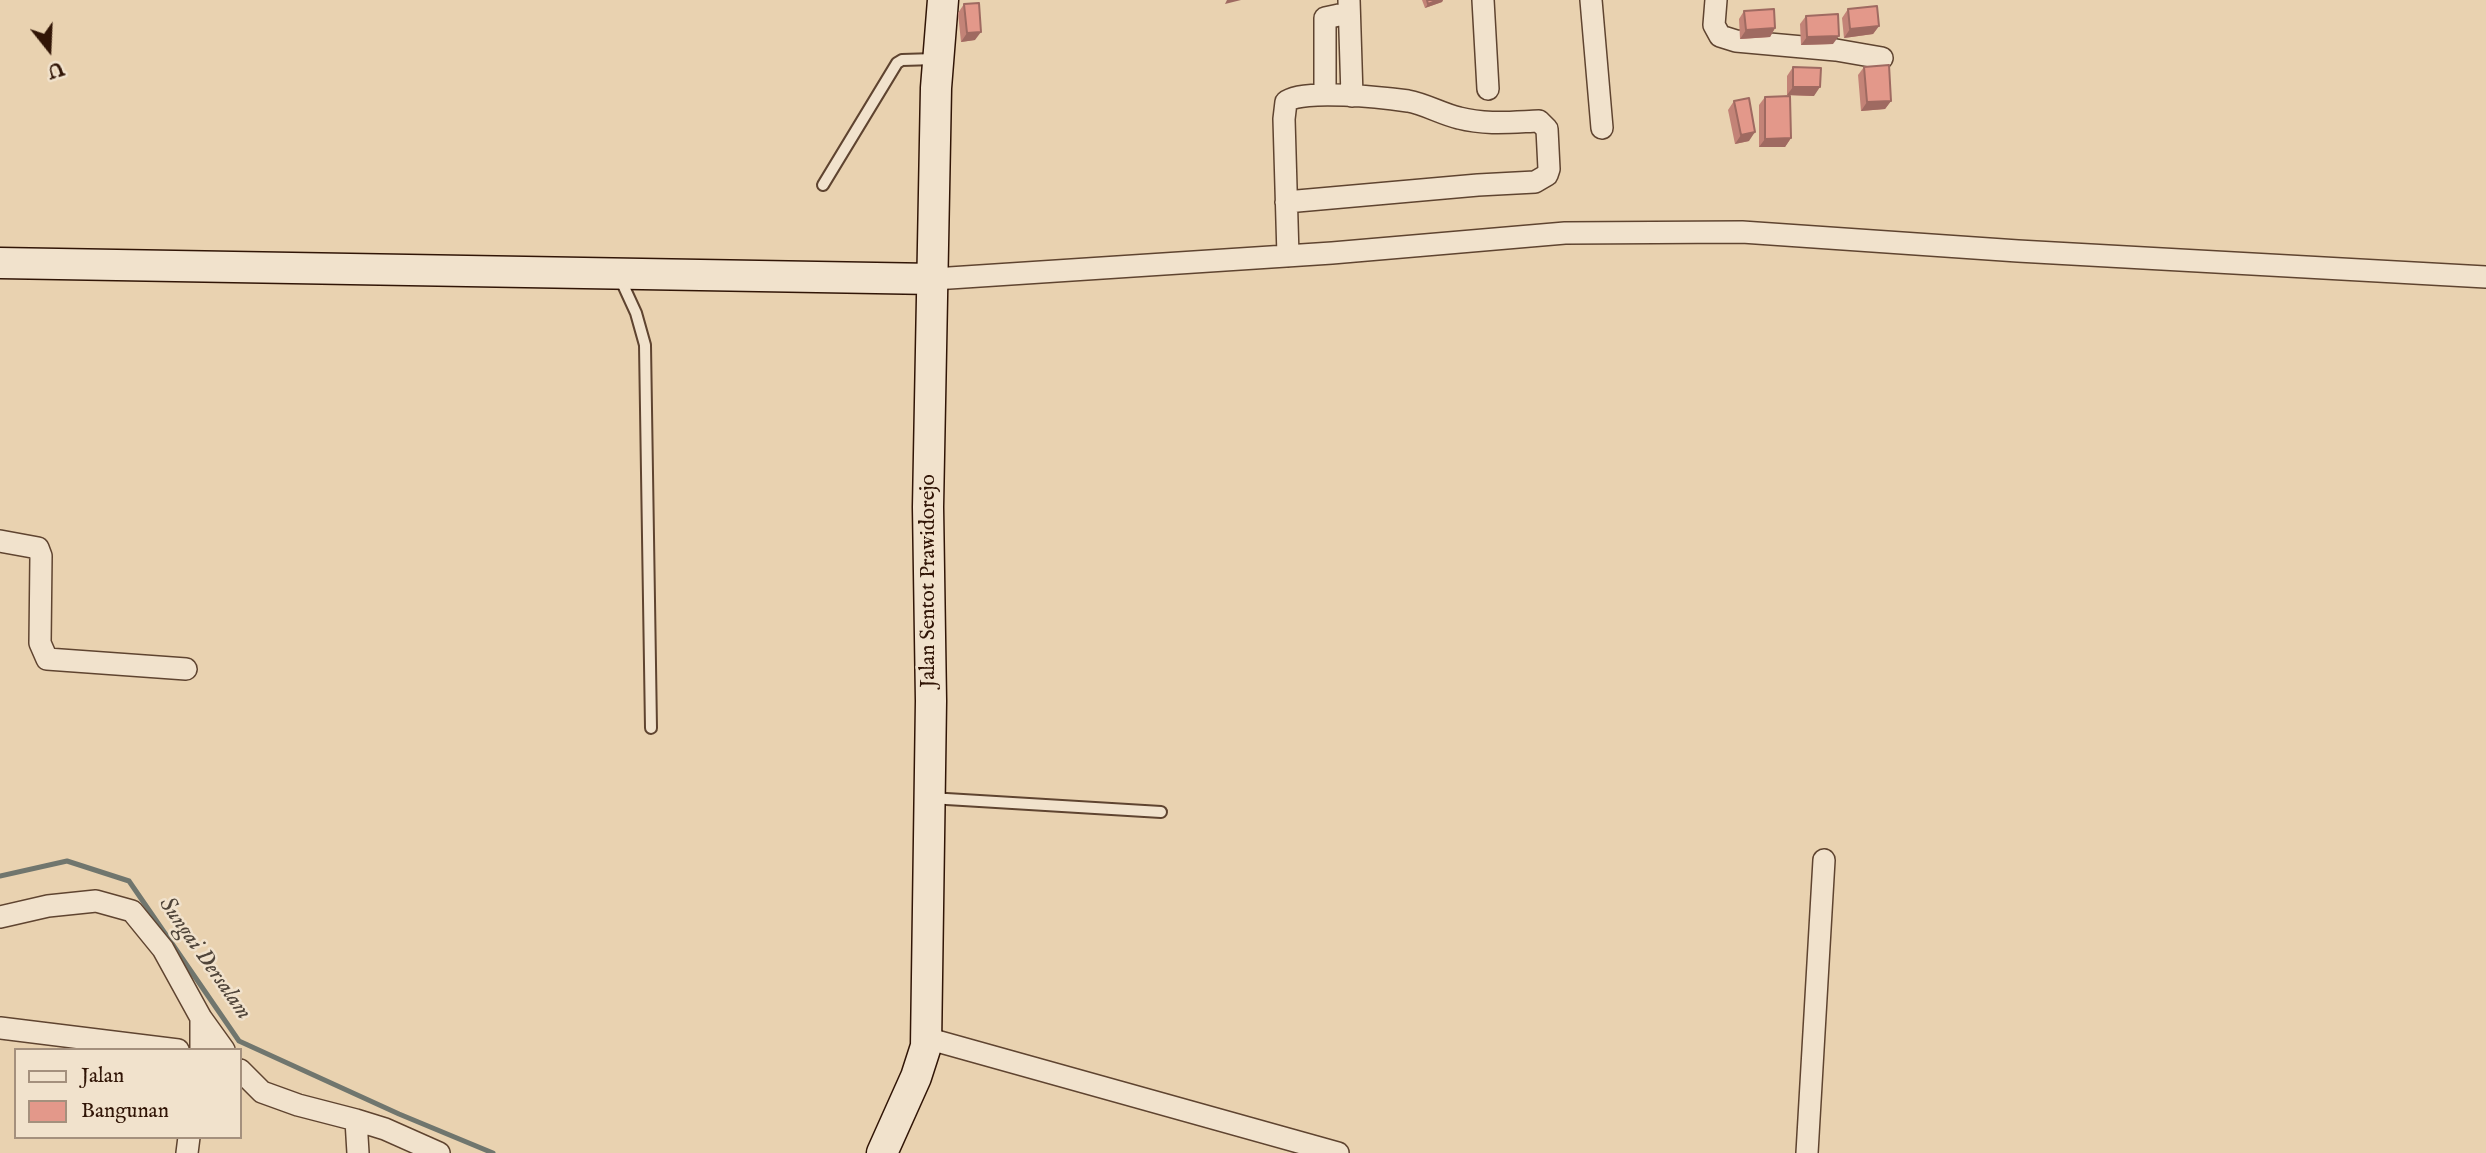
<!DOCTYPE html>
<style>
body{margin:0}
#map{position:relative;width:2486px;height:1153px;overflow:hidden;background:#e9d2b0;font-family:"IM FELL English",serif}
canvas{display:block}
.legend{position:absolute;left:14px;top:1048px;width:228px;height:91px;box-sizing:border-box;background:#f1e2cc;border:2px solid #a4907d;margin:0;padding:9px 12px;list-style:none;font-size:21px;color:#311506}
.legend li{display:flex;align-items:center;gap:14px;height:35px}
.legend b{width:35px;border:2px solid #a4907d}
.north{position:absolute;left:14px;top:14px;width:70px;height:70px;-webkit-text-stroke:5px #f1e2cc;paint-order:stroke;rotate:162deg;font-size:19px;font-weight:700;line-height:28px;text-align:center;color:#311506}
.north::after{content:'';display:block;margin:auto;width:24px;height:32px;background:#311506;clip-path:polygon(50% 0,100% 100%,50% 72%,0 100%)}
</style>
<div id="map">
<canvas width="2486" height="1153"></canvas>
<ul class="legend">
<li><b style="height:9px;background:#f1e2cc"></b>Jalan</li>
<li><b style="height:19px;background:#e3988a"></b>Bangunan</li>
</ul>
<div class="north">U</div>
</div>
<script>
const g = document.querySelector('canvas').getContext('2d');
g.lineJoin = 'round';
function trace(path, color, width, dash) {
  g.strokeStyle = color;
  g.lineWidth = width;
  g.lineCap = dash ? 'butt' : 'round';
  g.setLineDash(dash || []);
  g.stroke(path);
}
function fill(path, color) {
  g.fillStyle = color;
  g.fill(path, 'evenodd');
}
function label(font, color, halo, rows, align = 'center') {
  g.font = font + ' "IM FELL English",serif';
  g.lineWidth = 5;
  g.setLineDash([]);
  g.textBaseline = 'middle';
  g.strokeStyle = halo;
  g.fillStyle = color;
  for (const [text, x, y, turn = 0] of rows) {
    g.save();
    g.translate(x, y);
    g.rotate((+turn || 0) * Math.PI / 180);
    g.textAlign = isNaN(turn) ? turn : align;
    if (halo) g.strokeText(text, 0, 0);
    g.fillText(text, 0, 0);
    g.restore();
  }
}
trace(new Path2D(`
 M 0,876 L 67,861 L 129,881 L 239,1041 L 399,1114 L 493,1153`), '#70766e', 5);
const lane = new Path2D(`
 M 823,185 L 897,63 L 902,60 L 935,59
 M 619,276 L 636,313 L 645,345 L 651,728
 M 930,798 L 1161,812`);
const street = new Path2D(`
 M 1349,0 L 1352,96
 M 1483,0 L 1488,89
 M 1591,0 L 1602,128
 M 1716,0 L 1714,25 L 1720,36 L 1736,41 L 1836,50 L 1882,58
 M 1325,95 L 1325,18 L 1339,15 L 1349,15
 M 1286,202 L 1478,185 L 1535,182 L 1547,175 L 1549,169 L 1547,129 L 1539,121 C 1512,122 1486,125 1459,118 C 1442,114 1425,104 1408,101 C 1386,98 1301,88 1286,102 L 1284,119 L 1288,256
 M 934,279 L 1332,253 L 1565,233 L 1742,232 L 2018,251 L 2486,277
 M 0,541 L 38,548 L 41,556 L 40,643 L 47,659 L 186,669
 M 0,917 L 48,906 L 96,901 L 132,911 L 163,949 L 201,1018 L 201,1050
 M 201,1018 L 224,1050
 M 0,1028 L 178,1050
 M 926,1038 L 1338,1153
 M 240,1070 L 262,1092 L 298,1105 L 356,1120 L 358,1153
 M 356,1120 L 385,1129 L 439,1153
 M 187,1153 L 189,1137
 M 1807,1153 L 1824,860`);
const secondary = new Path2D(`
 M 0,263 L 934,279
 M 882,1153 L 916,1077 L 926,1046 L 931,701 L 928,507 L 936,88 L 943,0`);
trace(lane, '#5f4430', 14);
trace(street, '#5f4430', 24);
trace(secondary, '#311506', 33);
trace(lane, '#f1e2cc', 10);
trace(street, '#f1e2cc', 21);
trace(secondary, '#f1e2cc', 30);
fill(new Path2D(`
 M 1422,0 L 1443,0 L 1442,2 L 1425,8 Z
 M 964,4 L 975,40 L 961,42 L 958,13 Z
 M 1848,9 L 1879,26 L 1873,34 L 1844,38 L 1842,18 Z
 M 1744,11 L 1775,28 L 1770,37 L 1740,39 L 1739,19 Z
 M 1806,16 L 1833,44 L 1801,45 L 1800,24 Z
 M 1793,67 L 1814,96 L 1787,95 L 1787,76 Z
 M 1864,67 L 1891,101 L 1885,109 L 1861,111 L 1858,75 Z
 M 1765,97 L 1791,138 L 1785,147 L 1759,147 L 1759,105 Z
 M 1734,101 L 1749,141 L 1735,144 L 1728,110 Z`), '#c38377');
fill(new Path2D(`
 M 1227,0 L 1241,0 L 1225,4 Z
 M 1438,0 L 1443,0 L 1442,2 L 1425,8 L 1428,4 Z
 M 1879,26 L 1873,34 L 1844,38 L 1850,29 Z
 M 1775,28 L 1770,37 L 1740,39 L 1746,30 Z
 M 981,32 L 975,40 L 961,42 L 967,33 Z
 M 1839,36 L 1833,44 L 1801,45 L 1807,37 Z
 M 1793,87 L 1820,87 L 1814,96 L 1787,95 Z
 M 1891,101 L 1885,109 L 1861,111 L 1867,102 Z
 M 1755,132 L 1749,141 L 1735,144 L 1741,135 Z
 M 1791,138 L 1785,147 L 1759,147 L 1765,139 Z`), '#9f6a61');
const building = new Path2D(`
 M 1427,0 L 1438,0 L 1428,4 Z
 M 979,3 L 981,32 L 967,33 L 964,4 Z
 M 1877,6 L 1879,26 L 1850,29 L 1848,9 Z
 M 1774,9 L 1775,28 L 1746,30 L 1744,11 Z
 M 1838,14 L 1839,36 L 1807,37 L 1806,16 Z
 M 1889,65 L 1891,101 L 1867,102 L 1864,67 Z
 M 1793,67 L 1821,68 L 1820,87 L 1793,87 Z
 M 1790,96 L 1791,138 L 1765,139 L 1765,97 Z
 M 1749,98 L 1755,132 L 1741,135 L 1734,101 Z`);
fill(building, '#e3988a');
trace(building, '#9f6a61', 2);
label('21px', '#311506', '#f1e2cc', [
 ["Jalan Sentot Prawidorejo",930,581,-90]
]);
label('italic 23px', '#50453a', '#f1e2cc', [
 ["Sungai Dersalam",204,959,55]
]);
</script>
